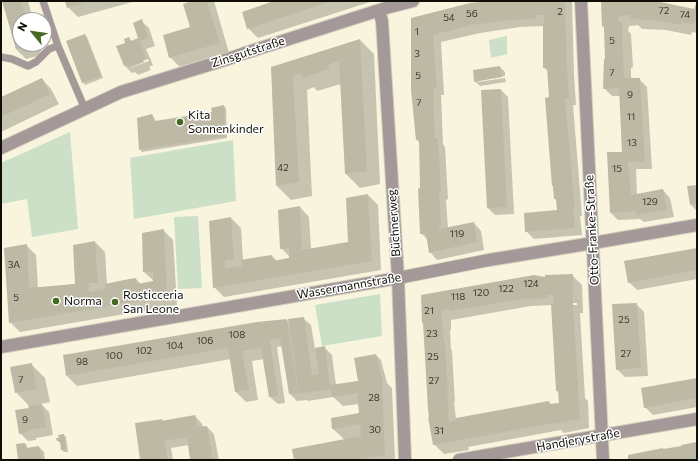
<!DOCTYPE html>
<meta charset="utf-8">
<style>
body{margin:0}
#map{position:relative;width:698px;height:461px;overflow:hidden;background:#f8f4de;font-family:Commissioner,sans-serif}
canvas{display:block}
.frame{position:absolute;inset:0;border:2px solid #0f0e07;pointer-events:none}
.north{position:absolute;left:12px;top:12px;width:40px;height:40px;box-sizing:border-box;background:#fff;border:1px solid #9f9f9c;border-radius:50%;rotate:299deg;font-size:11px;font-weight:700;line-height:16px;text-align:center;color:#0f0e07}
.north::after{content:'';display:block;margin:auto;width:14px;height:18px;background:#466921;clip-path:polygon(50% 0,100% 100%,50% 72%,0 100%)}
</style>
<div id="map">
<canvas width="698" height="461"></canvas>
<div class="frame"></div>
<div class="north">N</div>
</div>
<script>
const g = document.querySelector('canvas').getContext('2d');
g.lineJoin = 'round';
function fill(path, color) {
  g.fillStyle = color;
  g.fill(path, 'evenodd');
}
function trace(path, color, width, dash) {
  g.strokeStyle = color;
  g.lineWidth = width;
  g.lineCap = dash ? 'butt' : 'round';
  g.setLineDash(dash || []);
  g.stroke(path);
}
function label(font, color, halo, rows, align = 'center') {
  g.font = font + ' Commissioner,sans-serif';
  g.lineWidth = 3;
  g.setLineDash([]);
  g.textBaseline = 'middle';
  g.strokeStyle = halo;
  g.fillStyle = color;
  for (const [text, x, y, turn = 0] of rows) {
    g.save();
    g.translate(x, y);
    g.rotate((+turn || 0) * Math.PI / 180);
    g.textAlign = isNaN(turn) ? turn : align;
    if (halo) g.strokeText(text, 0, 0);
    g.fillText(text, 0, 0);
    g.restore();
  }
}
fill(new Path2D(`
 M 507,36 L 507,54 L 491,58 L 489,40 Z
 M 70,132 L 78,229 L 32,237 L 27,199 L 1,204 L 1,163 Z
 M 233,140 L 236,201 L 134,219 L 130,158 Z
 M 198,216 L 202,288 L 178,289 L 174,217 Z
 M 380,294 L 382,336 L 322,346 L 315,305 Z`), '#cbe0c6');
fill(new Path2D(`
 M 3,1 L 28,1 L 33,20 L 20,20 L 20,44 L 39,44 L 42,55 L 26,59 L 16,49 Z
 M 66,1 L 136,1 L 78,17 L 68,7 Z
 M 195,1 L 214,1 L 229,53 L 180,67 L 170,57 L 191,28 Z
 M 278,1 L 373,1 L 258,38 L 248,28 Z
 M 498,1 L 570,1 L 572,2 L 574,75 L 576,105 L 573,105 L 582,216 L 580,216 L 582,235 L 534,239 L 526,231 L 558,211 L 557,201 L 555,199 L 554,187 L 550,98 L 548,71 L 544,68 L 544,26 L 520,27 L 480,33 L 441,42 L 444,95 L 441,95 L 443,144 L 445,147 L 448,199 L 446,200 L 448,229 L 474,223 L 481,231 L 484,250 L 437,260 L 430,252 L 428,240 L 421,233 L 421,189 L 420,143 L 416,139 L 412,19 Z
 M 631,1 L 632,3 L 695,10 L 697,3 L 697,33 L 692,32 L 691,35 L 666,30 L 642,29 L 638,25 L 629,26 L 628,31 L 631,34 L 633,67 L 631,68 L 631,79 L 639,79 L 647,87 L 652,169 L 636,169 L 637,195 L 663,190 L 670,198 L 674,217 L 644,222 L 640,219 L 618,220 L 611,213 L 623,153 L 621,96 L 612,96 L 604,88 L 606,59 L 605,28 Z
 M 141,21 L 149,28 L 155,46 L 146,49 L 153,65 L 149,67 L 151,70 L 138,75 L 135,72 L 132,73 L 125,66 L 126,44 L 129,38 L 132,42 L 140,39 ZM 148,59 L 149,61 L 130,68 L 129,67 Z
 M 85,35 L 87,37 L 103,78 L 85,85 L 83,82 Z
 M 360,40 L 374,54 L 380,184 L 360,188 L 346,174 L 341,84 L 317,91 L 314,87 L 307,90 L 312,196 L 291,200 L 277,186 L 272,68 Z
 M 500,67 L 505,72 L 505,76 L 478,80 L 478,82 L 505,78 L 506,82 L 480,86 L 475,81 Z
 M 42,79 L 51,89 L 59,104 L 1,132 L 1,98 Z
 M 501,90 L 508,97 L 514,214 L 495,215 L 488,208 Z
 M 224,106 L 226,108 L 227,138 L 142,152 L 140,149 L 152,115 L 154,118 L 156,122 L 213,113 Z
 M 697,186 L 697,211 L 691,205 L 689,187 Z
 M 368,195 L 378,205 L 381,270 L 224,297 L 214,287 L 210,222 L 231,218 L 241,228 L 243,261 L 272,256 L 277,261 L 291,258 L 281,248 L 300,207 L 309,217 L 311,249 L 349,243 Z
 M 163,230 L 173,240 L 177,305 L 20,332 L 10,322 L 26,245 L 36,255 L 38,288 L 76,284 L 95,242 L 105,252 L 107,284 L 136,279 L 141,284 L 155,282 L 144,272 Z
 M 697,249 L 697,279 L 637,290 L 629,282 Z
 M 572,275 L 582,285 L 583,313 L 580,313 L 585,398 L 588,401 L 589,428 L 564,433 L 561,430 L 468,447 L 469,450 L 444,454 L 434,444 L 422,296 L 545,278 ZM 560,303 L 577,303 L 577,305 L 562,305 ZM 552,305 L 557,391 L 559,393 L 560,403 L 551,405 L 549,402 L 456,419 L 454,402 L 455,402 L 452,351 L 451,349 L 450,330 L 451,330 L 451,320 L 531,306 Z
 M 636,304 L 644,312 L 648,376 L 625,377 L 617,369 Z
 M 303,318 L 311,325 L 315,349 L 324,347 L 332,355 L 336,385 L 360,381 L 376,355 L 381,360 L 387,383 L 392,388 L 395,460 L 295,460 L 345,440 L 333,429 L 332,419 L 360,414 L 359,404 L 343,406 L 333,397 L 308,401 L 307,400 L 297,401 L 290,394 L 282,346 L 277,347 L 285,403 L 278,404 L 270,397 L 264,359 L 252,361 L 258,400 L 246,402 L 236,392 L 231,359 L 77,386 L 67,376 L 287,320 L 290,324 Z
 M 31,364 L 45,378 L 50,402 L 41,404 L 49,412 L 53,435 L 36,438 L 36,440 L 28,441 L 20,433 L 30,409 L 29,406 L 16,392 Z
 M 697,379 L 697,407 L 653,415 L 645,407 Z
 M 195,416 L 202,424 L 203,427 L 207,427 L 214,434 L 219,460 L 191,460 L 189,445 L 171,448 L 173,460 L 141,460 L 136,424 L 162,420 L 164,421 Z
 M 64,435 L 66,437 L 68,452 L 64,452 L 62,450 L 61,443 L 60,443 L 58,441 Z
 M 25,444 L 27,446 L 27,449 L 39,447 L 44,452 L 45,460 L 19,460 Z`), '#0003');
fill(new Path2D(`
 M 2,1 L 21,1 L 26,20 L 20,20 L 20,44 L 34,44 L 16,49 Z
 M 65,1 L 90,1 L 67,8 Z
 M 192,1 L 207,1 L 220,43 L 169,58 L 163,35 L 190,27 L 183,4 Z
 M 274,1 L 332,1 L 247,29 L 242,12 Z
 M 489,1 L 565,1 L 567,67 L 569,98 L 565,98 L 575,209 L 573,209 L 575,228 L 525,232 L 524,213 L 557,210 L 556,199 L 554,199 L 553,186 L 552,186 L 545,98 L 549,97 L 547,68 L 543,68 L 543,24 L 544,23 L 544,15 L 536,15 L 535,19 L 512,20 L 472,25 L 433,35 L 437,88 L 433,88 L 435,138 L 438,138 L 441,191 L 439,192 L 441,225 L 439,226 L 439,229 L 474,222 L 477,242 L 429,253 L 426,234 L 420,234 L 418,189 L 420,188 L 419,140 L 416,140 L 411,90 L 411,18 L 470,3 Z
 M 613,1 L 631,1 L 631,2 L 656,1 L 694,9 L 697,1 L 697,21 L 695,21 L 694,25 L 682,22 L 681,25 L 655,20 L 631,19 L 630,15 L 619,16 L 618,22 L 622,23 L 624,78 L 640,78 L 645,162 L 628,162 L 631,195 L 663,189 L 667,210 L 636,215 L 635,211 L 610,213 L 607,152 L 622,152 L 619,88 L 603,89 L 604,59 L 605,59 L 604,27 L 602,26 L 601,2 Z
 M 142,19 L 148,38 L 140,41 L 146,58 L 142,59 L 144,62 L 129,68 L 128,65 L 124,66 L 116,46 L 125,43 L 124,39 L 129,37 L 131,41 L 138,38 L 133,23 Z
 M 85,34 L 101,76 L 82,83 L 66,41 Z
 M 360,39 L 367,171 L 345,174 L 339,61 L 328,65 L 329,69 L 303,78 L 301,73 L 293,76 L 299,182 L 276,186 L 271,67 Z
 M 500,66 L 502,77 L 474,82 L 473,70 Z
 M 42,78 L 50,94 L 1,117 L 1,97 Z
 M 501,89 L 507,207 L 487,208 L 481,90 Z
 M 224,105 L 225,136 L 139,150 L 137,118 L 152,114 L 155,121 L 212,112 L 211,108 Z
 M 697,185 L 697,204 L 690,205 L 687,186 Z
 M 368,194 L 372,261 L 213,288 L 209,221 L 231,217 L 234,259 L 225,260 L 225,269 L 242,266 L 241,260 L 258,257 L 272,255 L 273,261 L 289,258 L 289,248 L 280,249 L 278,210 L 300,206 L 302,250 L 348,242 L 346,198 Z
 M 164,229 L 167,296 L 9,323 L 4,248 L 27,244 L 29,288 L 75,284 L 73,245 L 95,241 L 98,283 L 89,283 L 89,292 L 106,289 L 105,284 L 124,280 L 136,278 L 137,284 L 153,281 L 153,272 L 143,272 L 142,233 Z
 M 697,248 L 697,270 L 628,283 L 624,261 Z
 M 573,274 L 573,304 L 580,419 L 553,424 L 553,423 L 433,445 L 428,417 L 429,417 L 428,409 L 423,323 L 422,323 L 421,295 L 534,275 L 545,277 L 545,275 ZM 547,295 L 553,295 L 554,304 L 551,304 L 556,391 L 558,391 L 559,403 L 550,404 L 549,401 L 456,418 L 456,420 L 449,422 L 448,414 L 449,414 L 447,395 L 448,395 L 445,342 L 444,342 L 441,310 L 450,309 L 450,311 L 523,299 L 547,298 Z
 M 637,303 L 641,368 L 616,370 L 612,304 Z
 M 304,317 L 312,375 L 319,374 L 315,348 L 325,346 L 330,385 L 358,381 L 354,358 L 376,354 L 382,377 L 385,455 L 356,460 L 294,460 L 292,449 L 361,436 L 360,424 L 332,429 L 331,418 L 359,413 L 357,393 L 332,397 L 331,389 L 299,394 L 288,319 Z
 M 287,319 L 298,393 L 289,394 L 280,338 L 270,340 L 278,396 L 269,397 L 261,348 L 242,351 L 249,390 L 235,392 L 228,348 L 66,376 L 63,355 L 257,322 Z
 M 32,363 L 37,389 L 15,393 L 10,367 Z
 M 697,378 L 697,398 L 644,408 L 641,388 Z
 M 42,404 L 46,427 L 28,430 L 29,432 L 19,434 L 15,410 L 29,408 L 28,406 Z
 M 195,415 L 197,427 L 207,426 L 213,460 L 190,460 L 187,437 L 164,441 L 168,460 L 140,460 L 135,423 L 163,419 L 161,421 Z
 M 64,434 L 66,450 L 61,450 L 60,441 L 57,441 L 56,438 L 59,438 L 58,435 Z
 M 697,442 L 697,460 L 628,460 L 628,455 L 663,448 L 663,449 L 682,446 L 681,445 Z
 M 25,443 L 26,448 L 39,446 L 42,460 L 18,460 L 16,444 Z`), '#bdb9a5');
const lane = new Path2D(`
 M 43,1 L 58,46 L 85,109
 M 1,57 L 12,59 L 28,66 L 36,62 L 49,49 L 58,46`);
const street = new Path2D(`
 M 581,1 L 603,460
 M 379,11 L 382,21 L 398,278 L 405,460
 M 1,148 L 121,92 L 228,59 L 245,53 L 386,8 L 413,1
 M 1,347 L 398,278 L 489,260 L 593,243 L 697,225
 M 459,460 L 697,419`);
trace(lane, '#d3cfbc', 8);
trace(street, '#d3cfbc', 14);
trace(lane, '#a49998', 7);
trace(street, '#a49998', 12);
for (const [x, y, r, color] of [
 [180,122,4,"#466921"],
 [56,301,4,"#466921"],
 [115,302,4,"#466921"]
]) {
  const dot = new Path2D();
  dot.arc(x, y, r, 0, 2 * Math.PI);
  g.fillStyle = color;
  g.fill(dot);
  trace(dot, '#fff', 1.5);
}
label('10px', '#3a392e', null, [
 ["72",664,11],
 ["2",560,12],
 ["56",472,14],
 ["74",685,15],
 ["54",449,18],
 ["1",417,32],
 ["5",612,41],
 ["3",417,54],
 ["7",612,73],
 ["5",418,76],
 ["9",630,95],
 ["7",419,103],
 ["11",631,117],
 ["13",632,143],
 ["42",283,168],
 ["15",617,169],
 ["129",650,202],
 ["119",457,234],
 ["3A",14,265],
 ["124",531,284],
 ["122",506,289],
 ["120",481,293],
 ["118",458,297],
 ["5",16,298],
 ["21",429,311],
 ["25",624,320],
 ["23",432,334],
 ["108",237,335],
 ["106",205,341],
 ["104",175,346],
 ["102",144,351],
 ["27",626,354],
 ["100",114,356],
 ["25",433,357],
 ["98",82,362],
 ["7",21,380],
 ["27",434,381],
 ["28",374,398],
 ["9",25,420],
 ["30",375,430],
 ["31",439,431]
]);
label('12px', '#0f0e07', '#fff', [
 ["Zinsgutstraße",248,52,-18],
 ["Büchnerweg",394,223,-94],
 ["Otto-Franke-Straße",592,230,-93],
 ["Wassermannstraße",349,286,-10],
 ["Handjerystraße",578,440,-10]
]);
label('12px', '#0f0e07', '#fff', [
 ["Kita",188,115],
 ["Sonnenkinder",188,129],
 ["Rosticceria",123,295],
 ["San Leone",123,309],
 ["Norma",64,301]
], 'left');
</script>
